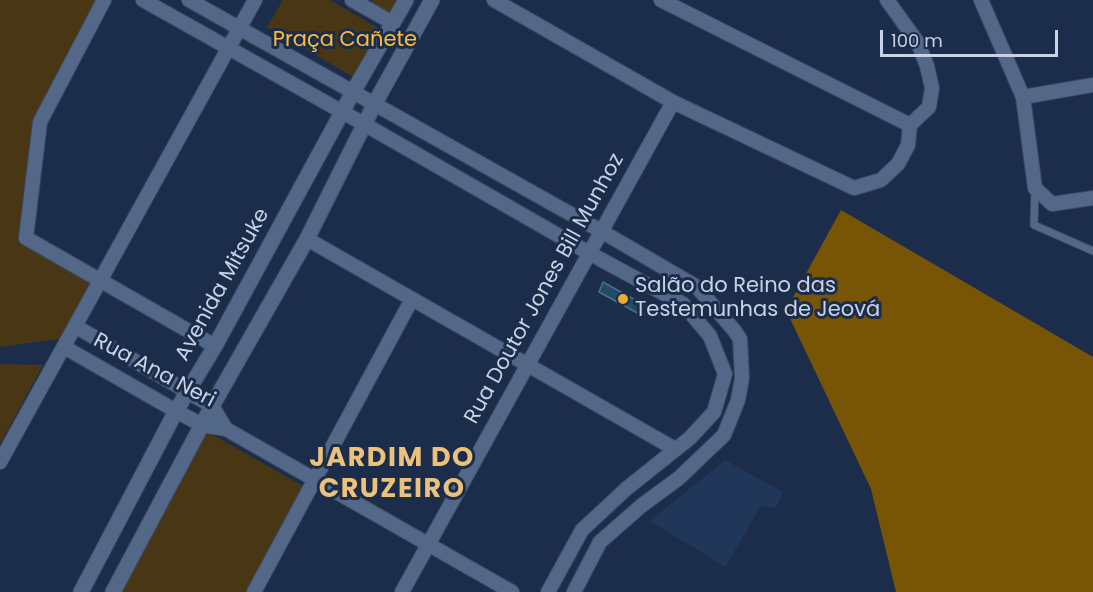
<!DOCTYPE html>
<meta charset="utf-8">
<style>
body{margin:0}
#map{position:relative;width:1093px;height:592px;overflow:hidden;background:#1b2d4a;font-family:Poppins,sans-serif}
canvas{display:block}
.scale{position:absolute;left:880px;top:30px;width:178px;height:27px;box-sizing:border-box;border:3px solid #c7d3e5;border-top:0;padding-left:8px;font-size:18px;line-height:21px;white-space:nowrap;color:#c7d3e5;-webkit-text-stroke:4px #1b2d4a;paint-order:stroke}
</style>
<div id="map">
<canvas width="1093" height="592"></canvas>
<div class="scale">100 m</div>
</div>
<script>
const g = document.querySelector('canvas').getContext('2d');
g.lineJoin = 'round';
function fill(path, color) {
  g.fillStyle = color;
  g.fill(path, 'evenodd');
}
function trace(path, color, width, dash) {
  g.strokeStyle = color;
  g.lineWidth = width;
  g.lineCap = dash ? 'butt' : 'round';
  g.setLineDash(dash || []);
  g.stroke(path);
}
function label(font, color, halo, rows, align = 'center') {
  g.font = font + ' Poppins,sans-serif';
  g.lineWidth = 6;
  g.setLineDash([]);
  g.textBaseline = 'middle';
  g.strokeStyle = halo;
  g.fillStyle = color;
  for (const [text, x, y, turn = 0] of rows) {
    g.save();
    g.translate(x, y);
    g.rotate((+turn || 0) * Math.PI / 180);
    g.textAlign = isNaN(turn) ? turn : align;
    if (halo) g.strokeText(text, 0, 0);
    g.fillText(text, 0, 0);
    g.restore();
  }
}
fill(new Path2D(`
 M 725,460 L 783,492 L 776,508 L 761,506 L 725,567 L 650,521 Z`), '#213759');
fill(new Path2D(`
 M 0,0 L 98,0 L 33,126 L 23,241 L 95,283 L 59,339 L 0,347 Z
 M 283,0 L 330,0 L 385,32 L 357,79 L 267,27 Z
 M 372,0 L 404,0 L 395,16 L 370,2 Z
 M 0,364 L 43,365 L 0,444 Z
 M 206,431 L 303,486 L 248,592 L 122,592 Z`), '#493614');
fill(new Path2D(`
 M 841,210 L 1093,357 L 1093,592 L 896,592 L 871,489 L 786,310 Z`), '#785405');
const building = new Path2D(`
 M 603,282 L 646,306 L 641,315 L 599,292 Z`);
fill(building, '#224b65');
trace(building, '#4b7089', 1.5);
const service = new Path2D(`
 M 1035,190 L 1034,225 L 1093,251`);
const minor = new Path2D(`
 M 104,0 L 40,122 L 26,238 L 215,346
 M 143,0 L 364,124 L 589,253 L 683,304 L 710,336 L 725,374 L 714,412 L 690,438 L 626,489 L 582,530 L 548,592
 M 189,0 L 601,231 L 697,287 L 734,330 L 740,339 L 742,378 L 738,400 L 724,435 L 679,478 L 641,506 L 600,542 L 574,592
 M 352,0 L 393,23
 M 494,0 L 673,102 L 854,188 L 881,180 L 898,164 L 908,145 L 910,125 L 929,107 L 932,88 L 927,66 L 918,43 L 887,0
 M 661,0 L 910,125
 M 981,0 L 1023,97 L 1035,188 L 1052,204 L 1093,198
 M 1023,97 L 1093,85
 M 307,239 L 675,449
 M 75,326 L 212,406 L 226,429
 M 64,347 L 176,411 L 202,425 L 226,429 L 512,592
 M 0,462 L 255,0
 M 254,592 L 412,299
 M 402,592 L 673,102`);
const secondary = new Path2D(`
 M 81,592 L 176,411 L 215,346 L 353,92 L 406,0
 M 113,592 L 212,406 L 307,239 L 375,103 L 432,0`);
trace(service, '#3b4a62', 9);
trace(minor, '#3b4a62', 16);
trace(secondary, '#3b4a62', 17);
trace(service, '#536888', 7);
trace(minor, '#536888', 14);
trace(secondary, '#536888', 15);
for (const [x, y, r, color] of [
 [623,299,6,"#e8ab37"]
]) {
  const dot = new Path2D();
  dot.arc(x, y, r, 0, 2 * Math.PI);
  g.fillStyle = color;
  g.fill(dot);
  trace(dot, '#1b2d4a', 2);
}
label('21px', '#fcbb40', '#1b2d4a', [
 ["Praça Cañete",345,41]
]);
label('21px', '#c7d3e5', '#1b2d4a', [
 ["Avenida Mitsuke",223,285,-61],
 ["Rua Doutor Jones Bill Munhoz",545,289,-61],
 ["Rua Ana Neri",154,371,28]
]);
label('21px', '#c7d3e5', '#1b2d4a', [
 ["Salão do Reino das",635,287],
 ["Testemunhas de Jeová",635,311]
], 'left');
g.letterSpacing = '1.5px';
label('bold 27px', '#ebc17b', '#1b2d4a', [
 ["JARDIM DO",392,459],
 ["CRUZEIRO",392,490]
]);
g.letterSpacing = '0px';
</script>
